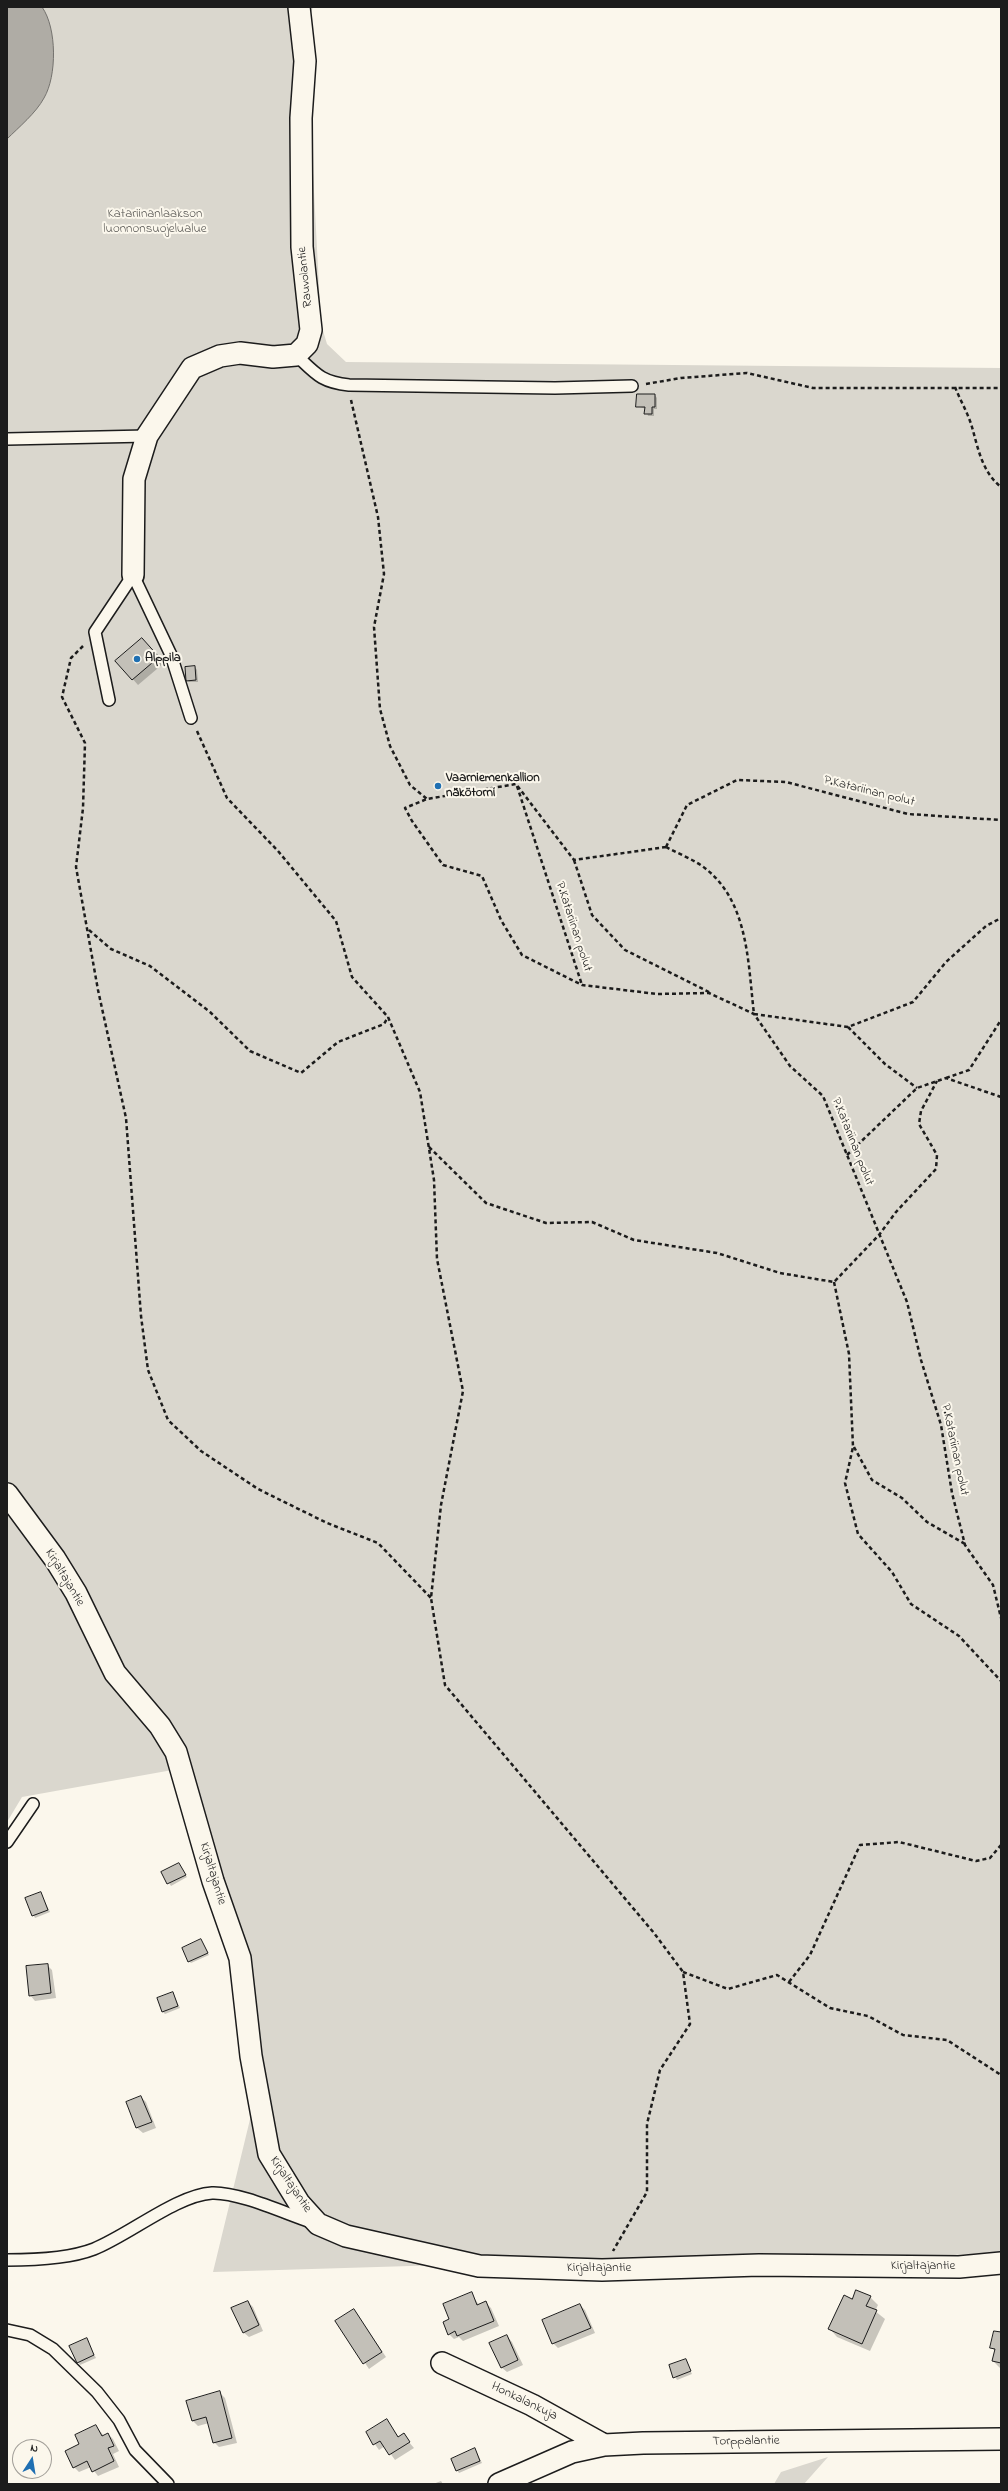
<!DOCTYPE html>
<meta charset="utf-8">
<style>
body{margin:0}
#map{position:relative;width:1008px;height:2491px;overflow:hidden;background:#fbf7ec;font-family:"Indie Flower",sans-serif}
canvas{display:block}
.frame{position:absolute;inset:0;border:8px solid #1c1c1c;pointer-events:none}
.north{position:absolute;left:12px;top:2439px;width:40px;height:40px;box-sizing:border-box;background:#fbf7ec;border:1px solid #a29f99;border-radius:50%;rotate:12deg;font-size:11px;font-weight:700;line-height:16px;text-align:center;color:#1c1c1c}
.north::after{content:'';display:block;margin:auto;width:14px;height:18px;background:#1f6fb2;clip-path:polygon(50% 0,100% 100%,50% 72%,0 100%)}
</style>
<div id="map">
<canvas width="1008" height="2491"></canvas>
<div class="frame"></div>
<div class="north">N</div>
</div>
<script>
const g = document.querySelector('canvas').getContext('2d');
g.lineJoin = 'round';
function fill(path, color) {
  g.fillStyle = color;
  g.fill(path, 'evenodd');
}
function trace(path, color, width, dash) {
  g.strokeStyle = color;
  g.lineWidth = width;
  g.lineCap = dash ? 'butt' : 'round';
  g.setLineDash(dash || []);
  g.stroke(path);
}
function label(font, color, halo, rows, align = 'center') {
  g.font = font + ' "Indie Flower",sans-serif';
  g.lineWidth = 4;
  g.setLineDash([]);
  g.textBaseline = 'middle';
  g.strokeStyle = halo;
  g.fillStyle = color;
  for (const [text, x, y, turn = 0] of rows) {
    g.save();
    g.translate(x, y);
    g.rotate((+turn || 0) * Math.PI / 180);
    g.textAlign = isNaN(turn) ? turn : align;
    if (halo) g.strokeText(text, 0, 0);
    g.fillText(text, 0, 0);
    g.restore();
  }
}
fill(new Path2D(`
 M 7,7 L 313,7 C 304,31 314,57 315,82 C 316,92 311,105 310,116 L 321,324 L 327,344 L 346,362 L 1001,368 L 1001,2252 L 954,2255 L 739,2256 L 213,2272 L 261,2074 L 189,1767 L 22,1797 L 7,1822 Z
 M 828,2457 L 804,2484 L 774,2484 L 781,2472 Z`), '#dad7ce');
const water = new Path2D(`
 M 7,7 L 42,7 C 57,28 57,76 44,98 C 36,113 19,127 7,139 Z`);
fill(water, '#afaca5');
trace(water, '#74726e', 1);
fill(new Path2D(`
 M 655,395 L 657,398 L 657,409 L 654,409 L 654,416 L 648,416 L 646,409 L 637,406 Z
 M 147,644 L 164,663 L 138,685 L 117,661 Z
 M 195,667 L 197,670 L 198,682 L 189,682 L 187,680 Z
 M 179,1864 L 187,1877 L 171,1886 L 162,1872 Z
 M 41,1894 L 50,1912 L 35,1918 L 26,1899 Z
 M 201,1940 L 209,1955 L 191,1963 L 189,1961 Z
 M 47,1965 L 52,1970 L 56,1998 L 35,2001 L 30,1995 Z
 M 173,1993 L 180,2008 L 165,2014 L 162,2011 Z
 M 141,2097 L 146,2102 L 156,2128 L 143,2133 L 137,2128 L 127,2103 Z
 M 471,2293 L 479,2305 L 485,2302 L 491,2308 L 499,2326 L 463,2341 L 459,2337 L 454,2339 L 449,2334 Z
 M 870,2297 L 878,2305 L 875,2311 L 885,2319 L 870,2351 L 837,2337 L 830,2329 L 853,2300 Z
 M 248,2302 L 253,2307 L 263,2331 L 249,2337 L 243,2332 Z
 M 580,2305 L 585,2310 L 595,2333 L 558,2348 L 553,2343 Z
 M 354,2310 L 386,2357 L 369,2369 L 337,2321 Z
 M 1001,2333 L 1001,2369 L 993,2361 L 995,2351 L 992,2348 Z
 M 507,2336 L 512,2342 L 523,2365 L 507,2372 L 501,2367 Z
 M 86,2339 L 96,2358 L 80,2365 L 70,2346 Z
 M 685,2360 L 692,2374 L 677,2380 L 670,2366 Z
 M 220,2393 L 225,2398 L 237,2443 L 219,2447 L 214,2442 L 209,2423 L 198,2426 L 193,2421 Z
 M 386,2421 L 399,2437 L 403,2435 L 414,2448 L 395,2460 L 385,2446 L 379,2450 L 367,2433 Z
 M 96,2426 L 104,2436 L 108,2434 L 113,2439 L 119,2451 L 113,2454 L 119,2467 L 98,2476 L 91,2467 L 79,2472 L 74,2467 L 80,2445 Z
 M 475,2449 L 482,2463 L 459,2473 L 457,2470 Z
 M 441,2481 L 443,2484 L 433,2484 Z`), '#0003');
const building = new Path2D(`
 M 637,394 L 655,394 L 655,407 L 652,407 L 652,414 L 644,414 L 645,407 L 636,407 Z
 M 142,638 L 159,657 L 132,680 L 115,661 Z
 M 195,666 L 196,680 L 186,681 L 185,667 Z
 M 179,1863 L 186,1875 L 167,1884 L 161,1872 Z
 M 41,1892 L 48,1910 L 32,1916 L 25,1898 Z
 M 201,1939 L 208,1953 L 188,1962 L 182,1948 Z
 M 48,1964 L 51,1993 L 29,1996 L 26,1966 Z
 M 173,1992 L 178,2006 L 162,2012 L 157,1998 Z
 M 141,2096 L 152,2122 L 136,2128 L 126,2102 Z
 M 856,2290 L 871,2296 L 866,2306 L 877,2310 L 862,2344 L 828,2329 L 844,2295 L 852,2299 Z
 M 472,2292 L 477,2305 L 486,2301 L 494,2321 L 457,2336 L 455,2331 L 448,2335 L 443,2322 L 449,2319 L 443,2304 Z
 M 248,2301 L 259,2325 L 243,2333 L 231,2308 Z
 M 580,2304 L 591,2328 L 552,2344 L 542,2320 Z
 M 354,2309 L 382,2352 L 363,2364 L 335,2321 Z
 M 994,2331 L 1001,2332 L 1001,2363 L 992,2361 L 995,2349 L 990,2348 Z
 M 507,2335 L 518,2360 L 501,2368 L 489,2343 Z
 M 87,2338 L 94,2355 L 77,2363 L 69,2346 Z
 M 686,2359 L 691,2371 L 673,2378 L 669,2365 Z
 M 220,2391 L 232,2438 L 213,2443 L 206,2417 L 192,2421 L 186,2401 Z
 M 387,2419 L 398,2437 L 404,2433 L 410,2442 L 389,2455 L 380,2441 L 373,2445 L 366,2432 Z
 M 96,2425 L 102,2436 L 108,2433 L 114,2446 L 108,2448 L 114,2461 L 92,2472 L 87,2461 L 73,2468 L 65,2451 L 79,2444 L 75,2435 Z
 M 475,2448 L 480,2461 L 456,2471 L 451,2459 Z`);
fill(building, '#c3c0b8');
trace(building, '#1c1c1c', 1);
const lane = new Path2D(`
 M 296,355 C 316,374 321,382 349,385 L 555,388 L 632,386
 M 7,439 L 147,436
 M 109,700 L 95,632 L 133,575 L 171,655 L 191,718
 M 7,1842 L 33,1804
 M 7,2260 C 32,2260 71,2258 94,2249 C 129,2235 177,2195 212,2193 C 239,2192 284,2213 311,2222
 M 7,2330 L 30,2335 L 53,2349 L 97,2392 L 119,2420 L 135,2450 L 168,2484`);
const street = new Path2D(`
 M 133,575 L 134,479 L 147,436 L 192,368 L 220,356 L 240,353 L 273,357 L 296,355 L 307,344 L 311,330 L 302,247 L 301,118 L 305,61 L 299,7
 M 7,1494 L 55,1559 L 76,1593 L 115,1673 L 160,1726 L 176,1752 L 213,1881 L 240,1958 L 251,2056 L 269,2154 L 299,2203 L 318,2224 L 346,2236 L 479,2266 L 602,2270 L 759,2265 L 959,2267 L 1001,2263
 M 442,2363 L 532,2405 L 604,2445
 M 499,2484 L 572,2452 L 604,2445 L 643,2443 L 1001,2439`);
trace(lane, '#1c1c1c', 14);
trace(street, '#1c1c1c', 24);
trace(new Path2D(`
 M 646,384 L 681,378 L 747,373 L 813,388 L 1001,388
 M 955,387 C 960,400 968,413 972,427 C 978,448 982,472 1001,487
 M 351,400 L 378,517 L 384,574 L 374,627 L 380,709 L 390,746 L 410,785 L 427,799
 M 83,646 L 71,658 L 62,697 L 85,743 L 83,808 L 76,867 L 98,990 L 126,1118 L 141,1316 L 148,1370 L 168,1420 L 201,1451 L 258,1489 L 327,1523 L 378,1543 L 431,1598
 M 197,731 L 227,798 L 278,851 L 336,921 L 352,977 L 388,1017 L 420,1092 L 434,1180 L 437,1259 L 463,1391 L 441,1505 L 431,1598 L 445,1685 L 654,1933 L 683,1972 L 690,2024 L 660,2070 L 647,2124 L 647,2192 L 613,2251
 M 517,786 L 582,985
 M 666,847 L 574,860 L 516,784 L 427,799 L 405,808 L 412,821 L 443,865 L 482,876 L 501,920 L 522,955 L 582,985 L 657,994 L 709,993 L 754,1014 L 790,1066 L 823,1096 L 907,1302 L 921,1360 L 941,1425 L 952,1493 L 965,1545 L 993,1585 L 1001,1618
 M 666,847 L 687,805 L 737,780 L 786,782 L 908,814 L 1001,820
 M 666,847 C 679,854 695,860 706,869 C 749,903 748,965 754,1014
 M 574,860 L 592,915 L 625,950 L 709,992
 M 89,930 L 111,949 L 150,966 L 210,1012 L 250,1051 L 301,1073 L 338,1042 L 384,1024 L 388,1017
 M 754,1014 L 848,1027 L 913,1002 L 946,962 L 986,926 L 1001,918
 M 848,1027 L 885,1064 L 917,1088
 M 946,1078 L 969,1070 L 1001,1020
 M 429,1147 L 486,1203 L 546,1223 L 592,1222 L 634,1240 L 717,1253 L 780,1273 L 834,1282 L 879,1235 L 896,1212 L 936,1169 L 937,1155 L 919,1124 L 921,1111 L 937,1081
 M 847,1155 L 917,1088 L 946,1078 L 1001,1097
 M 834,1282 L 849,1354 L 853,1447 L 845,1483 L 858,1534 L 892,1572 L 911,1604 L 959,1636 L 1001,1681
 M 854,1447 L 872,1480 L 902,1498 L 927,1522 L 965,1544
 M 683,1972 L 728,1989 L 777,1975 L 830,2008 L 868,2016 L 903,2035 L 947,2040 L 1001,2075
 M 789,1982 L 810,1955 L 860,1845 L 899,1842 L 976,1861 L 990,1858 L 1001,1845`), '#1c1c1c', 2.5, [4, 3]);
trace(lane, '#fbf7ec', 11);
trace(street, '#fbf7ec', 21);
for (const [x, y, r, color] of [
 [137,659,4,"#1f6fb2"],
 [438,786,4,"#1f6fb2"]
]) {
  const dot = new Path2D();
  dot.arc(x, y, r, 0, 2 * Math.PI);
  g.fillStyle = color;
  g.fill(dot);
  trace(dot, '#fbf7ec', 1.5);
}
label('13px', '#555451', '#fbf7ec', [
 ["Katariinanlaakson",155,215],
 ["luonnonsuojelualue",155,230]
]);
label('13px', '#1c1c1c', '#fbf7ec', [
 ["Rauvolantie",306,277,-96],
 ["P.Katariinan polut",869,792,14],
 ["P.Katariinan polut",573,927,72],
 ["P.Katariinan polut",852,1142,68],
 ["P.Katariinan polut",954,1450,78],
 ["Kirjaltajantie",64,1578,59],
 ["Kirjaltajantie",212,1874,73],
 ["Kirjaltajantie",290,2185,56],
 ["Kirjaltajantie",923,2267],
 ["Kirjaltajantie",599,2269],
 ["Honkalankuja",524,2402,26],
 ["Torppalantie",746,2442,-1]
]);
label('bold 13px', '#1c1c1c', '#fbf7ec', [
 ["Alppila",145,659],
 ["Vaarniemenkallion",446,779],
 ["näkötorni",446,794]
], 'left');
</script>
